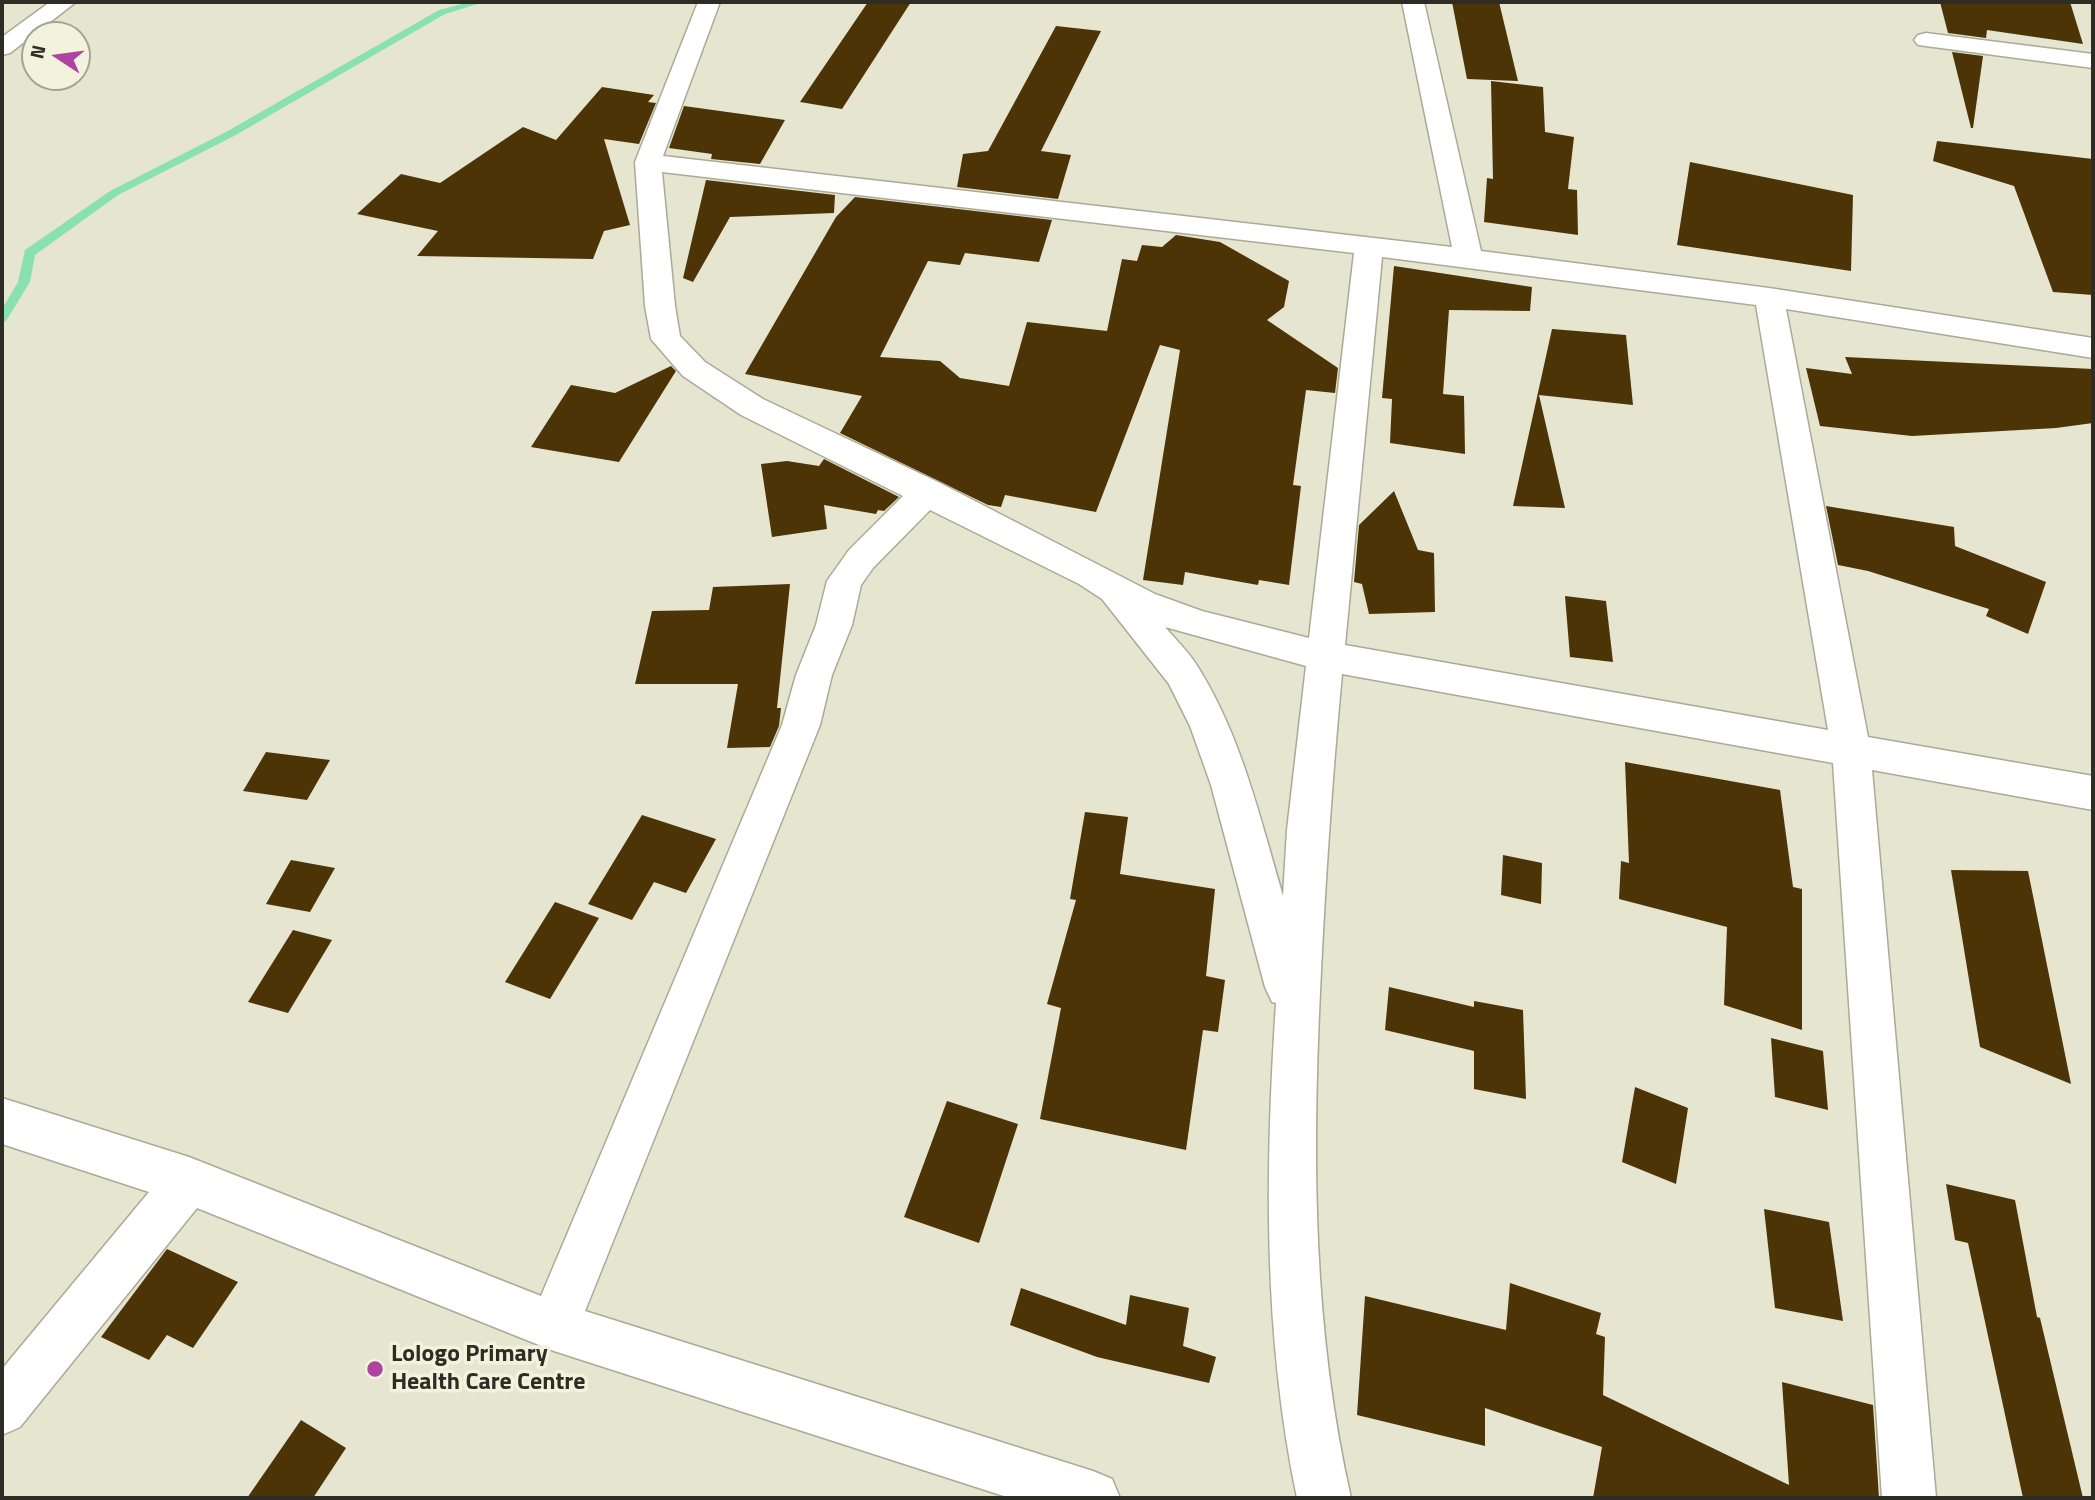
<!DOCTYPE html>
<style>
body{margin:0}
#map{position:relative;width:2095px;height:1500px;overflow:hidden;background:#e5e5d0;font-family:"Titillium Web",sans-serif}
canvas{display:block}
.frame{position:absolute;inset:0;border:4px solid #2d2c25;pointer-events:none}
.north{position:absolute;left:21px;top:21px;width:70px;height:70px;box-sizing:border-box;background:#f3f2dd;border:2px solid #a4a393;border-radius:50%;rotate:283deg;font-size:19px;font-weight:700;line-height:28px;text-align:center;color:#2d2c25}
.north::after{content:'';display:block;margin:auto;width:24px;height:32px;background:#af43a2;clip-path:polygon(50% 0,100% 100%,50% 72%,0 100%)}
</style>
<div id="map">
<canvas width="2095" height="1500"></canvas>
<div class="frame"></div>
<div class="north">N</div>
</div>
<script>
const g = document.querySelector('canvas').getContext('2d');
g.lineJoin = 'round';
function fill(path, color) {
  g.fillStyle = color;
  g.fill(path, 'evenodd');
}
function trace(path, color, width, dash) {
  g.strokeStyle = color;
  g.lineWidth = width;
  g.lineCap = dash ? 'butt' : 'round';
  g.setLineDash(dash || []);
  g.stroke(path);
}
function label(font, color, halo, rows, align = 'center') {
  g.font = font + ' "Titillium Web",sans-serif';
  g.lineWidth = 7;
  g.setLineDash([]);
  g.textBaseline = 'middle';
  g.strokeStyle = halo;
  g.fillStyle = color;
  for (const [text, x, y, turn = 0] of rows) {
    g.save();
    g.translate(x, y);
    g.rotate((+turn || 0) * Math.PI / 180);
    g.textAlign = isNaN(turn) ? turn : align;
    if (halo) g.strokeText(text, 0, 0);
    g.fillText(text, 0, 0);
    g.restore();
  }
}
fill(new Path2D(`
 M 469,2 L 484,2 L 445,14 L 234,136 L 118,195 L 35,255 L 30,282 L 6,321 L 2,322 L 2,309 L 18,282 L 25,250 L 110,191 L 226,132 L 439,10 Z`), '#89e1b1');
fill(new Path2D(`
 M 868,2 L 911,2 L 842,109 L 800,102 Z
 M 1452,2 L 1499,2 L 1518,81 L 1467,79 Z
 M 1940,2 L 2070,2 L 2083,44 L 1987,30 L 1986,38 L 1948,33 Z
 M 1056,26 L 1101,31 L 1041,151 L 1071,155 L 1058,199 L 957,187 L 963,154 L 988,151 Z
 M 1952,52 L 1983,56 L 1973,128 L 1971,128 Z
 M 1491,81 L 1543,87 L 1545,132 L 1574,137 L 1568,189 L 1577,190 L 1578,235 L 1484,222 L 1487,178 L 1493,179 Z
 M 602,87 L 654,95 L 648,102 L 656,103 L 639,144 L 604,139 L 630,225 L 604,231 L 593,259 L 417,256 L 438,231 L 357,214 L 401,174 L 440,183 L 523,127 L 556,140 Z
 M 684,106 L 785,120 L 760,164 L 711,159 L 712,154 L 669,148 Z
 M 1937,141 L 2093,159 L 2093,295 L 2053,292 L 2014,186 L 1933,161 Z
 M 1690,162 L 1853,195 L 1851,271 L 1677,245 Z
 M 706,180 L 835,195 L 834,213 L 730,217 L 693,282 L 683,278 Z
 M 855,197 L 1052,220 L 1039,262 L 965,253 L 960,265 L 928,261 L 880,357 L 940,361 L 960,378 L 1009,386 L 1027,322 L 1107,331 L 1122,259 L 1137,261 L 1142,245 L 1162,247 L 1176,235 L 1220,242 L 1289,281 L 1284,307 L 1267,320 L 1338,368 L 1335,393 L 1306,390 L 1293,485 L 1301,486 L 1289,585 L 1259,580 L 1258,585 L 1185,572 L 1183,585 L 1143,580 L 1180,350 L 1160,345 L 1096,512 L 1005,495 L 1001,507 L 988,505 L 840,433 L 862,396 L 745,374 L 836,217 Z
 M 1394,266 L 1532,287 L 1530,311 L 1449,310 L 1443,394 L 1464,396 L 1465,454 L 1390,443 L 1392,399 L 1382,398 Z
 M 1552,329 L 1626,335 L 1633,405 L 1539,395 L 1565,508 L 1513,506 Z
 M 1845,357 L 2093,369 L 2093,423 L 2056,428 L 1912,436 L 1820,426 L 1806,368 L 1852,374 Z
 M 671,366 L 676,371 L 619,462 L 531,447 L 571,385 L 615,393 Z
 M 824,459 L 899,497 L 884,511 L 878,510 L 876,514 L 824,505 L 827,529 L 772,537 L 761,464 L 787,461 L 819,466 Z
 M 1394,491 L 1418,550 L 1434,553 L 1435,612 L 1369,614 L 1362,584 L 1354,582 L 1359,525 Z
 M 1826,506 L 1954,527 L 1955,546 L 2046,582 L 2028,634 L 1986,616 L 1989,609 L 1868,571 L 1838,565 Z
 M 790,584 L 777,708 L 781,708 L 779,726 L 770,747 L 727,748 L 738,684 L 635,684 L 652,611 L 709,610 L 713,587 Z
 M 1565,596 L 1606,601 L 1613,662 L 1570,657 Z
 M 266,752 L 330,760 L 307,800 L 243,791 Z
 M 1625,762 L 1780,790 L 1793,887 L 1802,889 L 1802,1030 L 1724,1005 L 1727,927 L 1619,899 L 1621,861 L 1629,863 Z
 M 1085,812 L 1128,817 L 1120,874 L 1215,889 L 1206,976 L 1225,980 L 1218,1032 L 1203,1030 L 1186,1150 L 1040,1119 L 1061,1008 L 1047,1004 L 1076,900 L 1070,899 Z
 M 642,815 L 716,839 L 686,893 L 654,882 L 632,920 L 588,904 Z
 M 1503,855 L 1542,863 L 1541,904 L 1501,895 Z
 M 291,860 L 335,868 L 310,912 L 266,904 Z
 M 1951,870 L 2028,871 L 2071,1084 L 1980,1047 Z
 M 555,902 L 599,918 L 550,999 L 505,982 Z
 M 293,930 L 332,940 L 288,1013 L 248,1002 Z
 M 1389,987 L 1474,1007 L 1474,1001 L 1523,1010 L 1526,1099 L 1474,1089 L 1474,1051 L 1385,1030 Z
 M 1771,1038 L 1823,1051 L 1828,1110 L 1775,1097 Z
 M 1635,1087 L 1688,1108 L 1676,1184 L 1622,1162 Z
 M 947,1101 L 1018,1124 L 979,1243 L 904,1217 Z
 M 1946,1184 L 2015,1200 L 2037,1317 L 2040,1318 L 2083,1498 L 2023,1498 L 1968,1243 L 1955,1240 Z
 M 1764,1209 L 1829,1222 L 1843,1321 L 1775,1308 Z
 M 167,1249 L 238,1282 L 193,1348 L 167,1335 L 149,1360 L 101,1337 Z
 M 1510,1283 L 1601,1313 L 1596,1334 L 1605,1337 L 1603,1395 L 1789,1485 L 1782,1382 L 1873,1405 L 1879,1498 L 1593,1498 L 1602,1447 L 1485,1408 L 1485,1446 L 1357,1415 L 1365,1296 L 1506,1330 Z
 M 1021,1288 L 1126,1325 L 1130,1295 L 1189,1308 L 1183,1346 L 1216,1357 L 1209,1383 L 1097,1357 L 1010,1325 Z
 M 301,1420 L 346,1448 L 313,1498 L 247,1498 Z`), '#4c3407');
const minor = new Path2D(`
 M 50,2 L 76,2 L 10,53 L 2,55 L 2,37 Z
 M 698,2 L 720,2 L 663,156 L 1452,247 L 1402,2 L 1424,2 L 1481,251 L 1769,288 L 2093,338 L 2093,358 L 1786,309 L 1868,737 L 2093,776 L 2093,810 L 1872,770 L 1936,1498 L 1882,1498 L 1833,763 L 1342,674 C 1332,780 1325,885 1320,992 C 1312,1163 1313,1330 1351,1498 L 1297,1498 C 1263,1336 1265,1168 1276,1003 L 1272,1002 L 1265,987 L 1211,785 L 1190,726 L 1169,684 L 1102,599 L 1079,584 L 930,510 L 873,568 L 861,585 L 852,625 L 832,675 L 820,725 L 585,1311 L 1093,1471 L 1112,1479 L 1120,1498 L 1010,1498 L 554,1351 L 197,1208 L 20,1427 L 2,1435 L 2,1369 L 149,1192 L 2,1144 L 2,1098 L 189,1157 L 541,1296 L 782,725 L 796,675 L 816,625 L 827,581 L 849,550 L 903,496 L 741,415 L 683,376 L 651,339 L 645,306 L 635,162 ZM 662,172 L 1354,253 L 1309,638 L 1202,611 L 1155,594 L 940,483 L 763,399 L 705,362 L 680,336 L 675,306 ZM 1382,257 L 1756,305 L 1828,730 L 1345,645 ZM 1165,627 L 1306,666 L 1287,830 L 1283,896 C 1260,818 1241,734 1196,664 C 1188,651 1175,639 1165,627 Z
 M 1926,33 L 2093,54 L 2093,68 L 1918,45 L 1914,40 L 1918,35 Z`);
trace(minor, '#abaa97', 3);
fill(minor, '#fff');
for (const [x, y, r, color] of [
 [375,1369,9,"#af43a2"]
]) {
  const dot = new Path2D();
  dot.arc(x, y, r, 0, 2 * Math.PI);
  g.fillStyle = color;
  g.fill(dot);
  trace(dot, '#f3f2dd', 2.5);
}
label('bold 24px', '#2d2c25', '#f3f2dd', [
 ["Lologo Primary",391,1355],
 ["Health Care Centre",391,1383]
], 'left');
</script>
